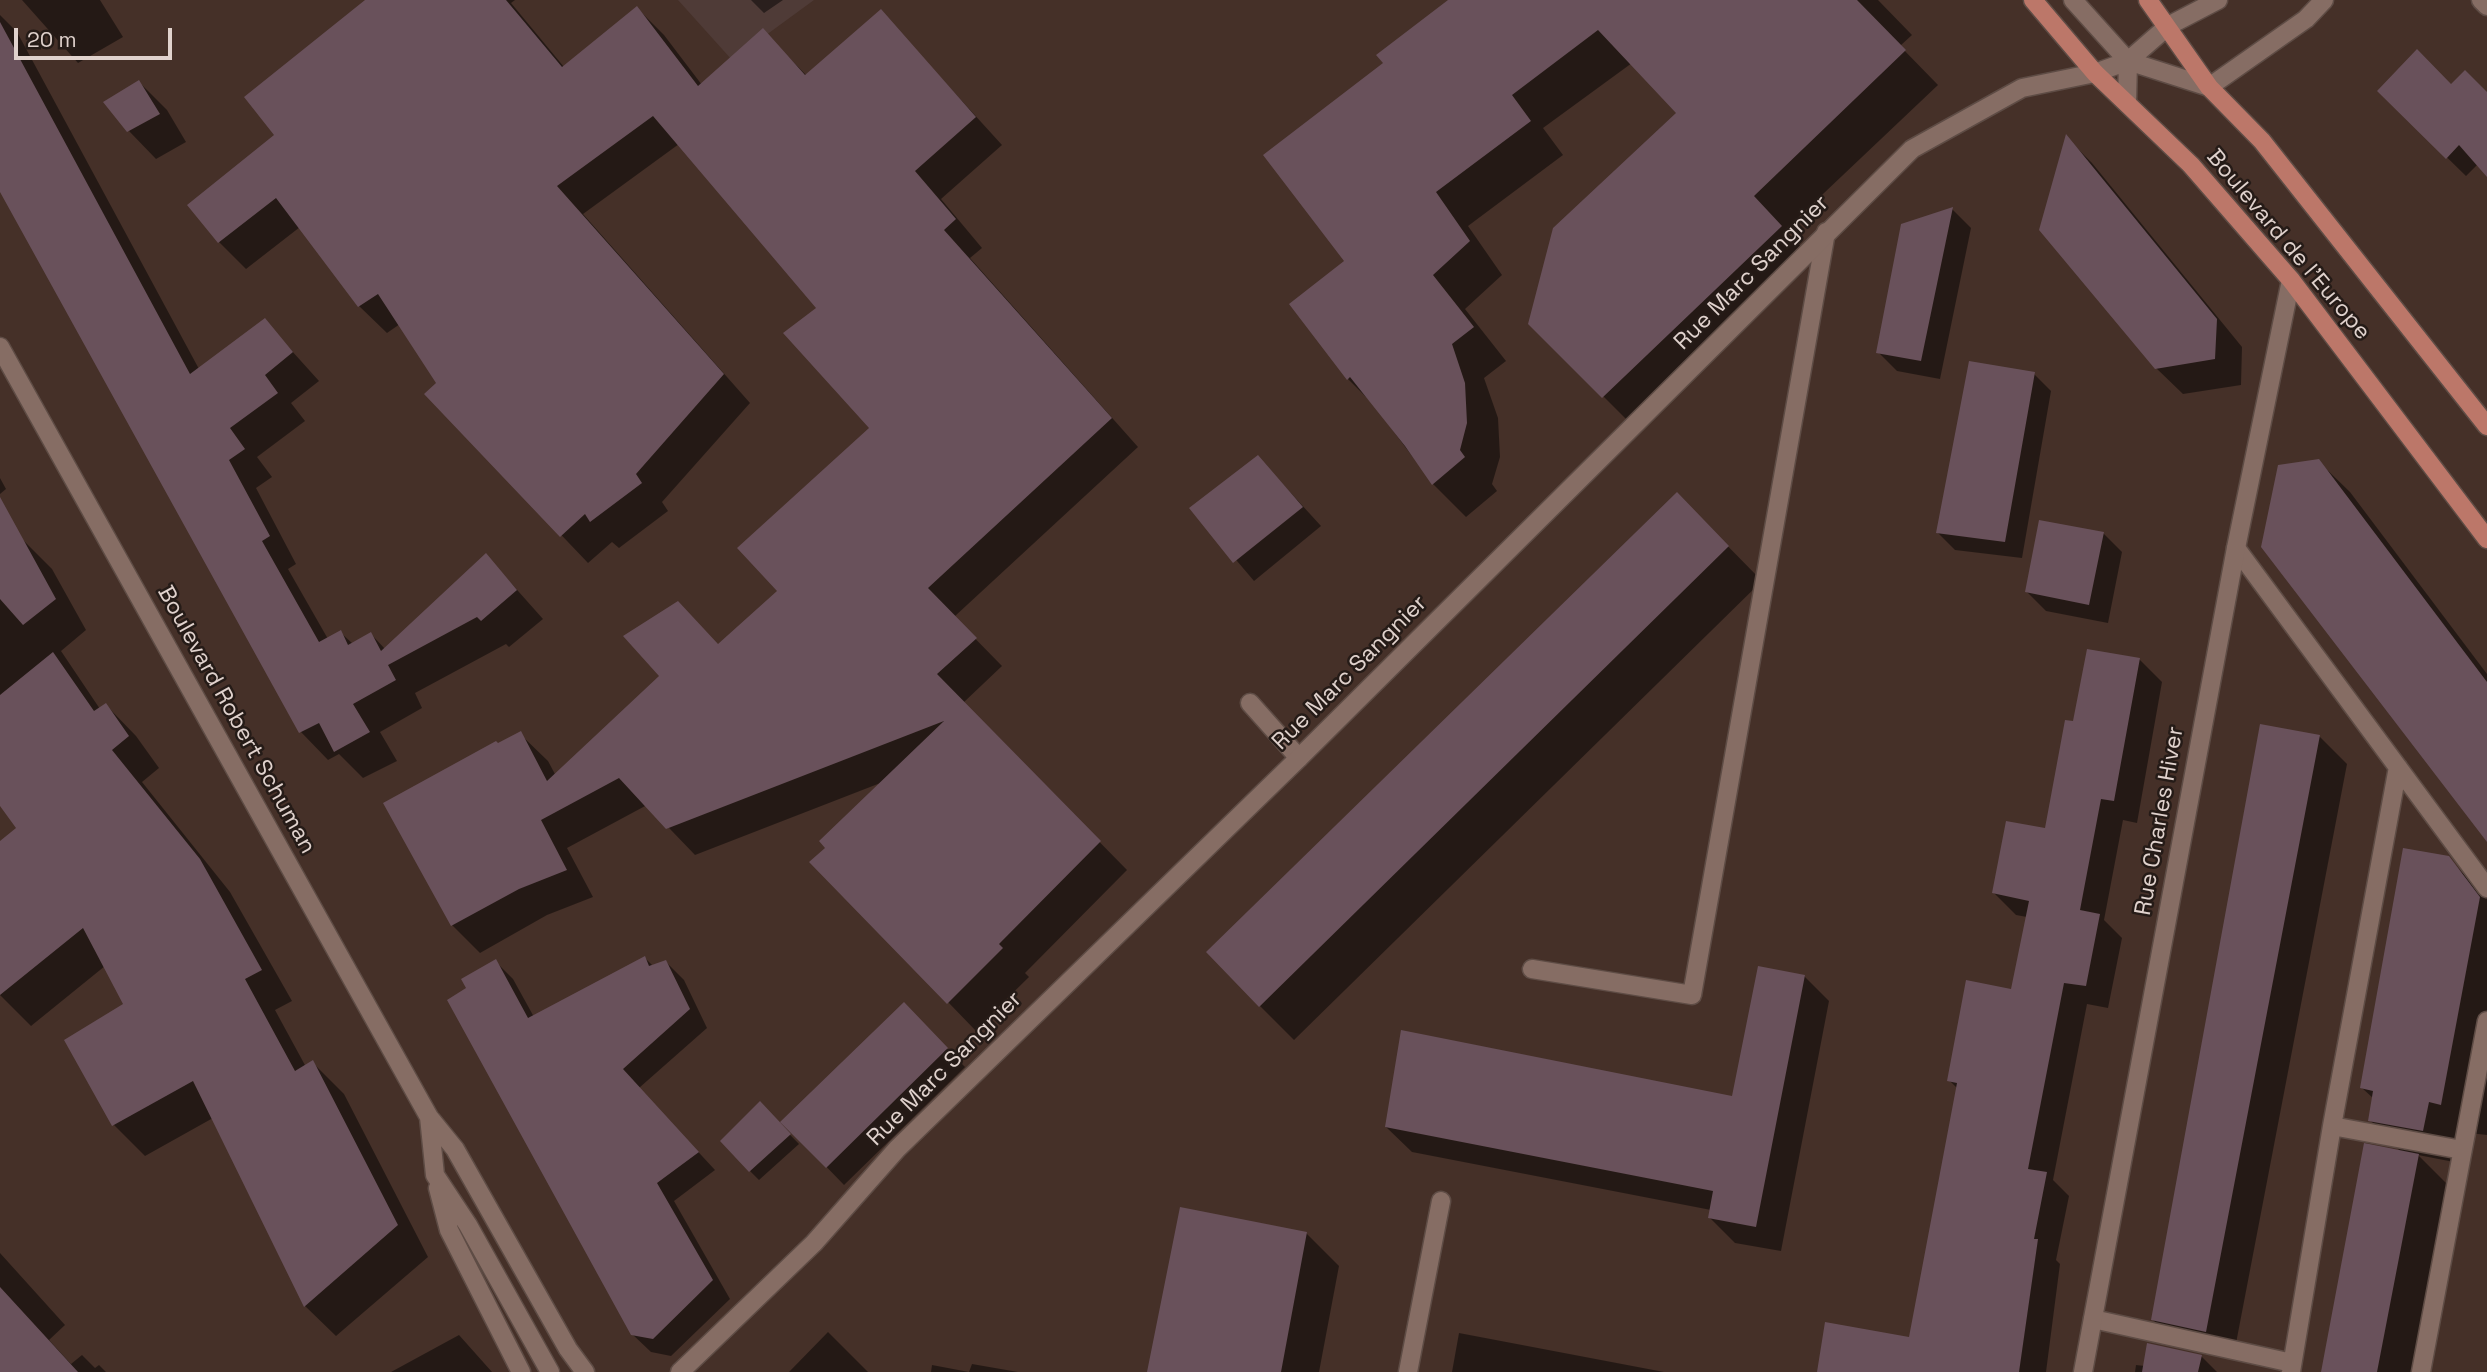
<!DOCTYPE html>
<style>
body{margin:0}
#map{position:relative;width:2487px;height:1372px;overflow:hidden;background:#453028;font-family:"Space Grotesk",sans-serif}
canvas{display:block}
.scale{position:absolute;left:14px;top:28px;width:158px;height:32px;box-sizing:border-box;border:4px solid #e0d2cd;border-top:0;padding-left:9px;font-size:21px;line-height:24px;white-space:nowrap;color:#e0d2cd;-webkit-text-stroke:5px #251b17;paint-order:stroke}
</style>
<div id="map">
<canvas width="2487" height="1372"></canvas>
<div class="scale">20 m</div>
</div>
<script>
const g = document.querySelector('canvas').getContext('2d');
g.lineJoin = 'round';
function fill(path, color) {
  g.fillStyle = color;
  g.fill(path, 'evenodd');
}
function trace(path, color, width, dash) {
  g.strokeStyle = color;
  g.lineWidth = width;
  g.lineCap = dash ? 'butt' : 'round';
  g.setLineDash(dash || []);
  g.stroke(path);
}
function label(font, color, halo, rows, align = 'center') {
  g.font = font + ' "Space Grotesk",sans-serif';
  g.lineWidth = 5;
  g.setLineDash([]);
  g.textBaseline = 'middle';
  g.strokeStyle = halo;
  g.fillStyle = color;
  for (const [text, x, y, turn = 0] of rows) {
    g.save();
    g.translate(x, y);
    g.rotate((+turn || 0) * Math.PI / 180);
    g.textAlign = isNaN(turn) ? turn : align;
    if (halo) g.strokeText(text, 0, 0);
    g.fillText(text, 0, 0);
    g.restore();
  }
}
fill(new Path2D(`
 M 678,0 L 814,0 L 732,60 Z`), '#4f3b37');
fill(new Path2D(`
 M 22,0 L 100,0 L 123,37 L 78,63 Z
 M 368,0 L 515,0 L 511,3 L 564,67 L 637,8 L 664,35 L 702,85 L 763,31 L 807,76 L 881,12 L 1002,145 L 941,199 L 982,248 L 970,258 L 1138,447 L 954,617 L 1002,666 L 963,703 L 1127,870 L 1025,973 L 1029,977 L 975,1030 L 948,1002 L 828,848 L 883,782 L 695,855 L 647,805 L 567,848 L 593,897 L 547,915 L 480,953 L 452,925 L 386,804 L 520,734 L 548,761 L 556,776 L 719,645 L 780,591 L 872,428 L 819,308 L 679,144 L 583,214 L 750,403 L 662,502 L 668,511 L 619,548 L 612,542 L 588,563 L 427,394 L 438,383 L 400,324 L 387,333 L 359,306 L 300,227 L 246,269 L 219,242 L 276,135 Z
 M 751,0 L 783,0 L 764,13 Z
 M 1450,0 L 1878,0 L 1912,35 L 1900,46 L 1938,85 L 1785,230 L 1814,260 L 1636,429 L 1530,323 L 1678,113 L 1632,63 L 1543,128 L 1563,155 L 1468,226 L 1502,275 L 1465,309 L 1506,361 L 1484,378 L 1498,418 L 1500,457 L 1492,484 L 1497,491 L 1466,517 L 1433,484 L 1373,404 L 1348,379 L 1346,262 L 1385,64 Z
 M 0,15 L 17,32 L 199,369 L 264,320 L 319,381 L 291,403 L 305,421 L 257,457 L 272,477 L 256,488 L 296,564 L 288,569 L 328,639 L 340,632 L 353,644 L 371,634 L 385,649 L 486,555 L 543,619 L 509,647 L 506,644 L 415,693 L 422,708 L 380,732 L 397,761 L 363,778 L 339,754 L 328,760 L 301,732 L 0,188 Z
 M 139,82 L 167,110 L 186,142 L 156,159 L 129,131 Z
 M 2451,86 L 2487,94 L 2487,174 L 2478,164 L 2466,176 L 2379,91 Z
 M 2067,138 L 2092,163 L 2242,347 L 2241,385 L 2183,394 L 2156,368 Z
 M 1952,209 L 1971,228 L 1940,379 L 1897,371 L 1878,352 Z
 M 2034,374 L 2051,391 L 2022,558 L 1955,550 L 1938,533 Z
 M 1258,457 L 1321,526 L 1254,581 L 1192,508 Z
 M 2318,461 L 2350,492 L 2487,674 L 2487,839 Z
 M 0,478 L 6,489 L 0,494 Z
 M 1711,529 L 1762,581 L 1294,1040 L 1260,1006 Z
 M 2103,533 L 2122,552 L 2108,623 L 2046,611 L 2027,592 Z
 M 21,538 L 52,569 L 86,630 L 61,651 L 100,709 L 106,705 L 136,736 L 159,768 L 142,782 L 230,892 L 292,1001 L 275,1010 L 306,1067 L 313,1063 L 344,1094 L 428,1257 L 336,1336 L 305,1306 L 213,1118 L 145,1156 L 114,1125 L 66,1040 L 126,1005 L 105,966 L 31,1026 L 0,995 L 0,843 L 18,829 L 0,803 L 0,555 Z
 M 2139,659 L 2162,682 L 2137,823 L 2123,820 L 2104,920 L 2122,938 L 2108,1008 L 2087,1004 L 2053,1180 L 2069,1196 L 2056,1260 L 2060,1264 L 2046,1372 L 1819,1372 L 1910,1339 L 1958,1089 L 1949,1080 L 2013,991 L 2027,917 L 2016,915 L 1994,893 L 2047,830 L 2074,723 Z
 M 2319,736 L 2347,764 L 2233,1359 L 2181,1347 L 2153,1320 Z
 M 2448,858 L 2487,898 L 2487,1135 L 2460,1132 L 2454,1162 L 2418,1155 L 2451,1188 L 2416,1372 L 2323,1372 L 2401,1152 L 2370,1120 L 2374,1099 L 2362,1088 Z
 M 645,958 L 653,966 L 666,962 L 684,980 L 707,1028 L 639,1088 L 715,1170 L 674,1201 L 730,1299 L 671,1356 L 651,1352 L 632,1334 L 468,989 L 495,961 L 513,979 L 534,1017 Z
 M 1804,976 L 1829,1001 L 1781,1251 L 1735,1243 L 1710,1218 L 1711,1210 L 1412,1152 L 1386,1127 L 1734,1098 Z
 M 903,1004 L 965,1067 L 844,1185 L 783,1122 Z
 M 760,1104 L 799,1144 L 759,1180 L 750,1171 Z
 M 1306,1233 L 1339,1266 L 1319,1372 L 1149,1372 Z
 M 0,1253 L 65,1325 L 49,1340 L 71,1364 L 82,1355 L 95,1368 L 99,1365 L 106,1372 L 0,1372 Z
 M 828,1332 L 868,1372 L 789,1372 Z
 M 1459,1333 L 1664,1372 L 1452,1372 Z
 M 459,1335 L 492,1372 L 391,1372 Z
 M 2201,1356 L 2217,1372 L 2135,1372 L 2136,1365 L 2145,1366 Z
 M 972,1364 L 1018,1372 L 931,1372 L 932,1365 L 969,1372 Z`), '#0007');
fill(new Path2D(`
 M 365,0 L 506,0 L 562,67 L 637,6 L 698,86 L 763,28 L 805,75 L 881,9 L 976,117 L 915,171 L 956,219 L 944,230 L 1112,418 L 928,588 L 977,638 L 937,674 L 1101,841 L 999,944 L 1003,948 L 947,1004 L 809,862 L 825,848 L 819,841 L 944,721 L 666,829 L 619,778 L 541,820 L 567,870 L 519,889 L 451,926 L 383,803 L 496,741 L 498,743 L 521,731 L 547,781 L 659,676 L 623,636 L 678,601 L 718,644 L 777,591 L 737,548 L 869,428 L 783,333 L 816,308 L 653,116 L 557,186 L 724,374 L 636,474 L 642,483 L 590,522 L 585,514 L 560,537 L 424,394 L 436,383 L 378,294 L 358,307 L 276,198 L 218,243 L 187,205 L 274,135 L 244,97 Z
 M 1448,0 L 1857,0 L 1906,50 L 1754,196 L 1782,226 L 1602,398 L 1528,324 L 1553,228 L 1676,113 L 1598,30 L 1512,95 L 1531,121 L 1436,192 L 1470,241 L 1433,275 L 1474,327 L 1452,344 L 1465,383 L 1467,423 L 1460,450 L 1465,457 L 1432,485 L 1405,446 L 1350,377 L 1347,380 L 1289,304 L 1344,261 L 1263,155 L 1383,63 L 1376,55 Z
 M 0,22 L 190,374 L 265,318 L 293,352 L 265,375 L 278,393 L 230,428 L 245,449 L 229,460 L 270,536 L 262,541 L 319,642 L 341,630 L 348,645 L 371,632 L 381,651 L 486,553 L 517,590 L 481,621 L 477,617 L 388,665 L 396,680 L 353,704 L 370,732 L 334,752 L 319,723 L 299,733 L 0,192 Z
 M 2417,49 L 2451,84 L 2465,70 L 2487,92 L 2487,177 L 2459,145 L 2446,159 L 2377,91 Z
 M 139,80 L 160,114 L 127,132 L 103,102 Z
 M 2066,134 L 2217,319 L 2215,359 L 2155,369 L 2039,230 Z
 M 1953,207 L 1921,361 L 1876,353 L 1901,224 Z
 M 1969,361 L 2035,372 L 2005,542 L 1936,533 Z
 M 1258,455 L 1303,507 L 1233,563 L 1189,508 Z
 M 2319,459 L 2487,682 L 2487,842 L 2261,547 L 2278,465 Z
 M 1677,492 L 1729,546 L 1259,1007 L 1206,952 Z
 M 0,497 L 56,599 L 23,625 L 0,599 Z
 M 2039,520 L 2104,532 L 2089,605 L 2025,592 Z
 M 2087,649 L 2140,658 L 2114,801 L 2101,799 L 2080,910 L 2100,914 L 2086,986 L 2064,983 L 2028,1169 L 2047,1172 L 2034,1239 L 2038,1239 L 2019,1372 L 1817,1372 L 1825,1322 L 1909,1337 L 1957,1083 L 1947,1081 L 1966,980 L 2011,989 L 2029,901 L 1992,893 L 2006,821 L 2045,828 L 2065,720 L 2073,721 Z
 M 53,652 L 94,711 L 106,703 L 129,736 L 112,750 L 200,859 L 262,970 L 245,979 L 295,1071 L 313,1060 L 398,1225 L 304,1307 L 193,1081 L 112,1126 L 64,1040 L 123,1004 L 83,928 L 0,995 L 0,841 L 16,828 L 0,806 L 0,695 Z
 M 2260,724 L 2320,735 L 2206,1332 L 2151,1320 Z
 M 2403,848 L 2449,856 L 2480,897 L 2441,1105 L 2429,1102 L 2423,1131 L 2368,1121 L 2373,1091 L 2360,1088 Z
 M 645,956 L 649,966 L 666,960 L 690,1009 L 623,1069 L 699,1152 L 657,1183 L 713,1280 L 653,1339 L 631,1335 L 447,1000 L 466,988 L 461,979 L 496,959 L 528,1018 Z
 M 1758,966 L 1805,975 L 1756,1227 L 1708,1218 L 1713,1191 L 1385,1127 L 1401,1030 L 1732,1096 Z
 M 904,1002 L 948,1048 L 826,1168 L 780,1122 Z
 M 760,1101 L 791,1134 L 749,1172 L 720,1141 Z
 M 2364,1143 L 2419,1154 L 2377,1372 L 2321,1372 Z
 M 1180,1207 L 1307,1232 L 1281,1372 L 1147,1372 Z
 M 0,1287 L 78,1372 L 0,1372 Z
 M 2147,1343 L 2202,1355 L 2198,1372 L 2142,1372 Z`), '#69515b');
const lane = new Path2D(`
 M 2236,548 L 2487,888
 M 1250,703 L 1299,758
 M 2398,767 L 2332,1126 L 2462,1150
 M 1532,969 L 1692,995 L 1826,232
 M 2093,1319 L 2292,1363
 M 1408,1372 L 1441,1201
 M 2291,1372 L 2332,1126
 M 2421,1372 L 2487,1021`);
const street = new Path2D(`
 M 2481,0 L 2487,6
 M 680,1372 L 814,1243 L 897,1149 L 1299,758 L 1912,149 L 2022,88 L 2095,73
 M 2083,1372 L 2236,548 L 2291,280`);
const secondary = new Path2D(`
 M 2073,0 L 2128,61 L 2209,87 L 2306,19 L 2324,0
 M 2095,73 L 2128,61 L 2168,26 L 2218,0
 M 2127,103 L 2128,61
 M 0,347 L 429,1117 L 455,1149 L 568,1349 L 585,1372
 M 429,1117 L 435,1175 L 468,1225 L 550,1372
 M 438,1188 L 449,1230 L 521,1372`);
const primary = new Path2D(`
 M 2033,0 L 2095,73 L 2191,165 L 2291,280 L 2487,539
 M 2148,0 L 2209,87 L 2262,141 L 2487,426`);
trace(lane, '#5e4c45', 21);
trace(street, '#5e4c45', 21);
trace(secondary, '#5e4c45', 21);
trace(primary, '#5e4c45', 21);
trace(lane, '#866d64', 18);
trace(street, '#866d64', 18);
trace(secondary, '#866d64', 18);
trace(primary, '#bc7769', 18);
label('23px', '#e0d2cd', '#251b17', [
 ["Boulevard de l'Europe",2288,245,50],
 ["Rue Marc Sangnier",1752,273,-45],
 ["Rue Marc Sangnier",1350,673,-45],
 ["Boulevard Robert Schuman",236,720,61],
 ["Rue Charles Hiver",2160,821,-80],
 ["Rue Marc Sangnier",945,1069,-45]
]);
</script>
